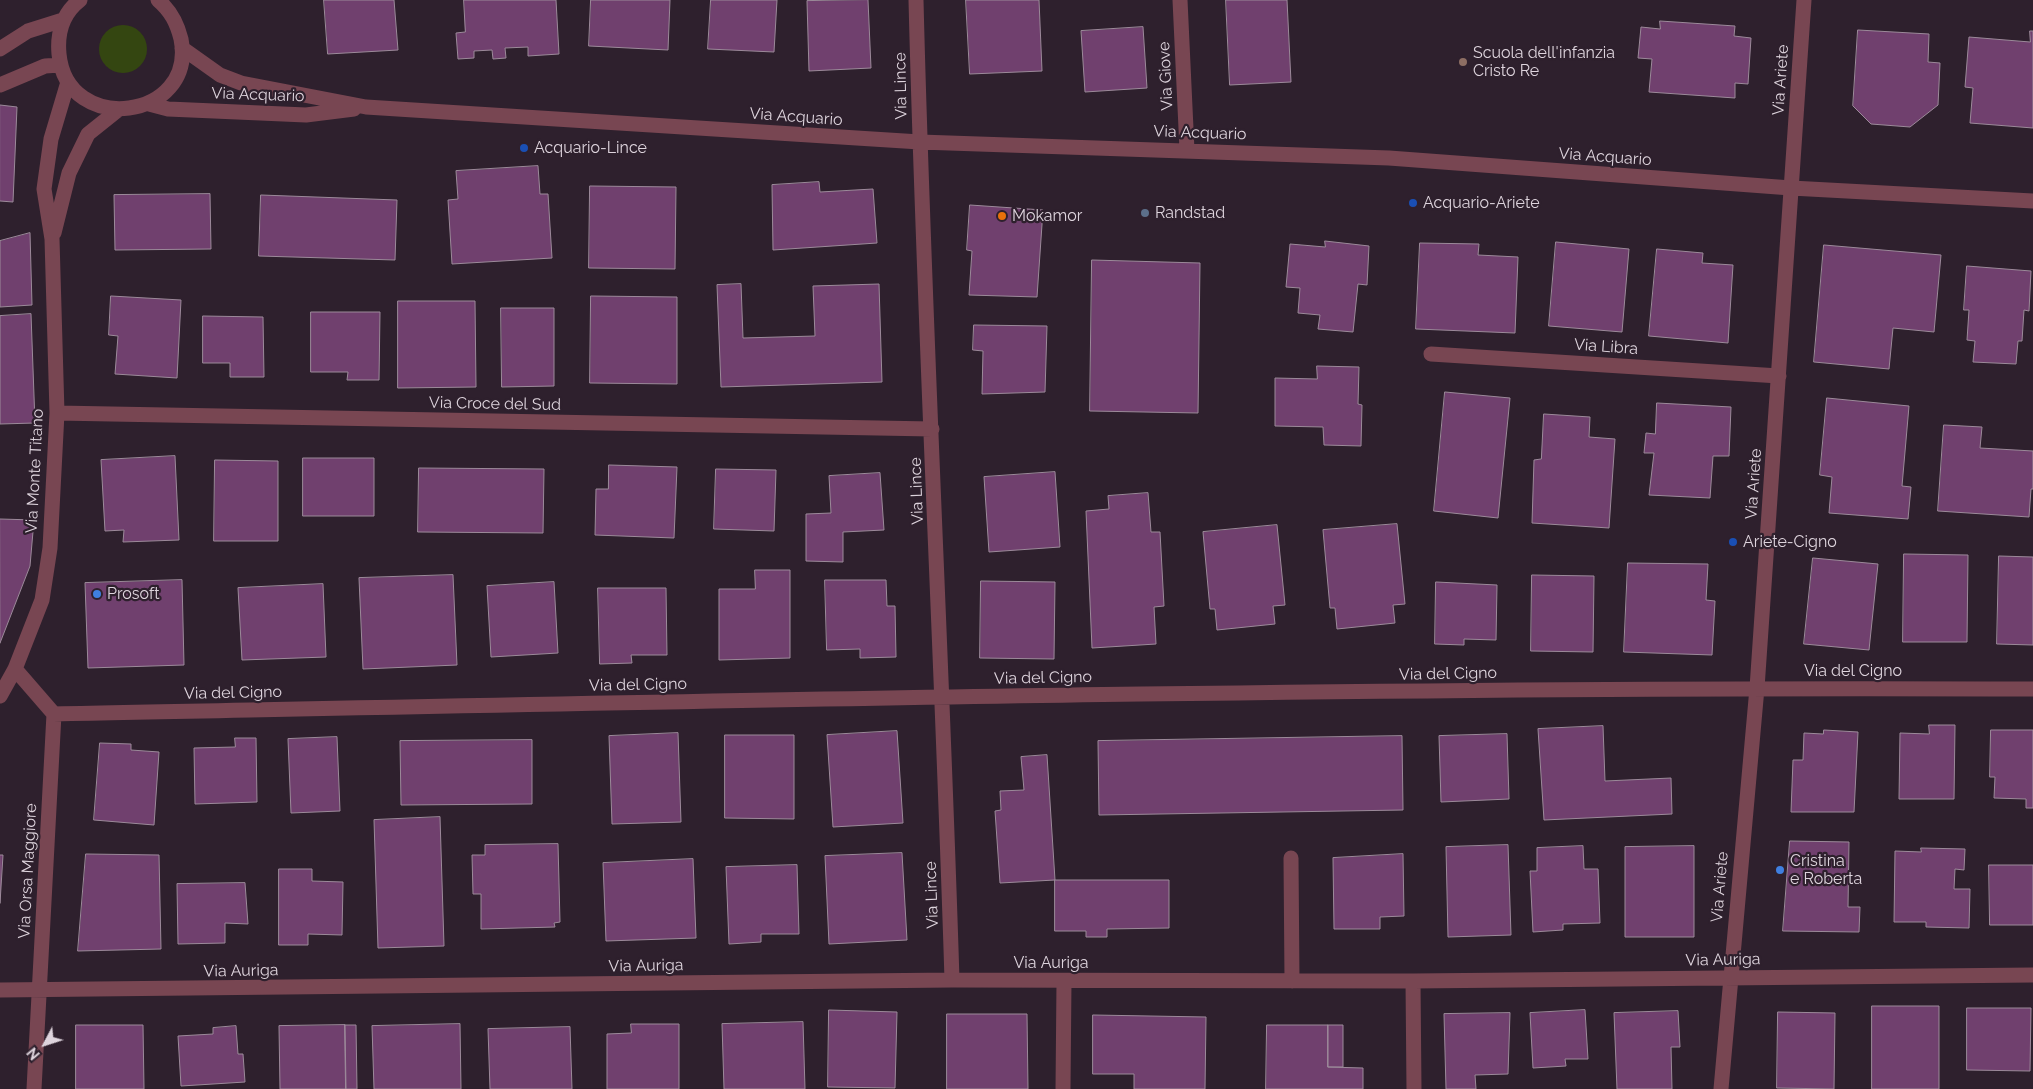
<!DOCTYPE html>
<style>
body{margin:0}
#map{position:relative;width:2033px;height:1089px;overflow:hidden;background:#2e202d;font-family:Raleway,sans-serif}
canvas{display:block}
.north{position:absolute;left:20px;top:1019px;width:50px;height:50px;-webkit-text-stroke:4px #2e202d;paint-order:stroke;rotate:230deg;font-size:14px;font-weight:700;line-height:20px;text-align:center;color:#ded4dd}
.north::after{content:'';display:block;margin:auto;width:18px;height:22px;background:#ded4dd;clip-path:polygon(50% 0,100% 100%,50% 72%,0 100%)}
</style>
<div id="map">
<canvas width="2033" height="1089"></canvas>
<div class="north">N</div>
</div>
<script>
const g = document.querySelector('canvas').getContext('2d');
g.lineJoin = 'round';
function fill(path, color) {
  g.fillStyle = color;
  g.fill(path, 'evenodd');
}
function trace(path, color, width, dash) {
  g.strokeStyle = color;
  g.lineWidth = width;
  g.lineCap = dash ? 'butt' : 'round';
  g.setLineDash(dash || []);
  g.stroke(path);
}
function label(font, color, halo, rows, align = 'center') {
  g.font = font + ' Raleway,sans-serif';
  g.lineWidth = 4.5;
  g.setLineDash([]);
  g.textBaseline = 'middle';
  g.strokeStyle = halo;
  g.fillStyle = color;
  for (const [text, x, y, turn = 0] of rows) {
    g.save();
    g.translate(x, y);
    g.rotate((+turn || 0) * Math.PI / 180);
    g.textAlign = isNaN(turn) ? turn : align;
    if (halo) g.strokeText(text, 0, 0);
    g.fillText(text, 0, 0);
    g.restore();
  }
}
fill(new Path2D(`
 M99 49a24 24 0 1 1 48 0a24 24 0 1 1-48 0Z`), '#344611');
const building = new Path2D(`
 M 324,0 L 394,0 L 398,50 L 328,54 Z
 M 464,0 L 556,0 L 559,54 L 528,56 L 528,47 L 505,48 L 506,58 L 493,59 L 492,50 L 474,51 L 474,58 L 458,59 L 456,33 L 465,32 Z
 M 591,0 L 670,0 L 668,50 L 589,46 Z
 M 711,0 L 777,0 L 774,52 L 708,49 Z
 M 868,0 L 871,68 L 809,71 L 807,1 Z
 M 966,0 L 1039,0 L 1042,71 L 970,74 Z
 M 1226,0 L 1287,0 L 1291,82 L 1230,85 Z
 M 1660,21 L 1735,26 L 1734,36 L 1751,38 L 1748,84 L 1735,83 L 1735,98 L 1649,92 L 1652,59 L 1638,58 L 1641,27 L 1660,29 Z
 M 1143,27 L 1147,88 L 1085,92 L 1081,31 Z
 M 1858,30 L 1929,34 L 1928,62 L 1940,63 L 1938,105 L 1910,127 L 1871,124 L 1853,106 Z
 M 2030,31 L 2033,31 L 2033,128 L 1970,123 L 1973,88 L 1965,87 L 1969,37 L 2030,42 Z
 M 0,105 L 17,107 L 13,202 L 0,201 Z
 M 538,166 L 540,194 L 548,194 L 552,258 L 452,264 L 448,200 L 458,199 L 456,171 Z
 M 819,182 L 820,192 L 873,189 L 877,243 L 773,250 L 772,185 Z
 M 590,186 L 676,187 L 675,269 L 589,268 Z
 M 210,194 L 211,249 L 115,250 L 114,195 Z
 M 261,195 L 397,200 L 395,260 L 259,256 Z
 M 970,205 L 1043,210 L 1037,297 L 969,295 L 972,251 L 967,250 Z
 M 30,233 L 32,305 L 0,307 L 0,241 Z
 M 1325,241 L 1369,246 L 1367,285 L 1358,284 L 1353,332 L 1318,329 L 1320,315 L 1298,313 L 1300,288 L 1286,287 L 1290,244 L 1325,247 Z
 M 1556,242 L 1629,249 L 1622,332 L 1549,326 Z
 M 1420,243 L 1479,244 L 1478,255 L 1518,257 L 1515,333 L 1416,329 Z
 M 1824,245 L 1941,255 L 1934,332 L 1893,328 L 1889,369 L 1814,362 Z
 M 1657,249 L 1703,253 L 1702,263 L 1733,265 L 1728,343 L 1649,336 Z
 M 1092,260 L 1200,263 L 1198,413 L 1090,411 Z
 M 1967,266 L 2031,271 L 2029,311 L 2024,310 L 2022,341 L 2018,341 L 2016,364 L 1973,362 L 1975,341 L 1967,340 L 1969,310 L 1964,310 Z
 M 741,284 L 743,338 L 815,336 L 813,286 L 879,284 L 882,382 L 721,387 L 717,285 Z
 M 111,296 L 181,300 L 177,378 L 115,374 L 118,336 L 109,335 Z
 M 591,296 L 677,297 L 677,384 L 590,383 Z
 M 398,301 L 475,301 L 476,387 L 398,388 Z
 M 501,308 L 554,308 L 554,386 L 502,387 Z
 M 311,312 L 380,312 L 379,380 L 347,380 L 348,372 L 311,372 Z
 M 31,314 L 35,423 L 0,424 L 0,316 Z
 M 203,316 L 263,317 L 264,377 L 230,377 L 230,363 L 203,363 Z
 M 974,325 L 1047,326 L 1045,392 L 982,394 L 983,351 L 973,350 Z
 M 1317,366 L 1359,367 L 1358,404 L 1362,405 L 1361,446 L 1324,445 L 1323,427 L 1275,426 L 1275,378 L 1317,379 Z
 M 1445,392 L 1510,398 L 1498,518 L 1434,511 Z
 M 1827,398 L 1909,406 L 1902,486 L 1911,487 L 1908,519 L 1829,513 L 1832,477 L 1820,475 Z
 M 1657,403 L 1731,407 L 1729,456 L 1713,456 L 1710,498 L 1649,495 L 1654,453 L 1644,453 L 1646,433 L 1655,434 Z
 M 1544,414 L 1590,417 L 1589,437 L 1615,439 L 1609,528 L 1532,523 L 1534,460 L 1541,459 Z
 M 1944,425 L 1982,427 L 1980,448 L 2033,451 L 2033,489 L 2031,489 L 2029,517 L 1938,511 Z
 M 175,456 L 179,540 L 123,542 L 124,530 L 105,531 L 101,460 Z
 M 303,458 L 374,458 L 374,516 L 303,516 Z
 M 215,460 L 278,461 L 278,541 L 214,541 Z
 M 609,465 L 677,467 L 674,538 L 595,535 L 596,489 L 608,489 Z
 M 419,468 L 544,469 L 543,533 L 418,532 Z
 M 716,469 L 776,470 L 774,531 L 714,529 Z
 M 1055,472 L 1060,547 L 989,552 L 984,477 Z
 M 880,473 L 884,530 L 843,532 L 843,562 L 806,561 L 806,514 L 831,513 L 829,476 Z
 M 1148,493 L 1151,532 L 1160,532 L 1164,606 L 1154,607 L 1156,644 L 1092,648 L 1086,511 L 1109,509 L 1108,496 Z
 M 0,519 L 34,520 L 30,566 L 0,643 Z
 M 1397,524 L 1405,604 L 1393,605 L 1395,623 L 1337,629 L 1335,608 L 1330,608 L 1323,530 Z
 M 1277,525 L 1285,605 L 1273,606 L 1275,624 L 1217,630 L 1215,609 L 1210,609 L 1203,532 Z
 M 1904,554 L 1968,555 L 1967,642 L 1903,642 Z
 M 1999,556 L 2033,557 L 2033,645 L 1997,644 Z
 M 1813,558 L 1878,564 L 1869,650 L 1804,644 Z
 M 1628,563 L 1708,564 L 1706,600 L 1715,601 L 1712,655 L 1624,652 Z
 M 755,570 L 790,570 L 790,658 L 719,660 L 719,589 L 755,589 Z
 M 453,575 L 457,665 L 363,669 L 359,578 Z
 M 1532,575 L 1594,576 L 1593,652 L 1531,651 Z
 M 182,580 L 184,665 L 88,668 L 85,583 Z
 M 825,580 L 886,580 L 887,606 L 895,606 L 896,657 L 860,658 L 860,649 L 827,650 Z
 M 981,581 L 1055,582 L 1054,659 L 980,658 Z
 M 554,582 L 558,653 L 491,657 L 487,586 Z
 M 1436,582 L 1497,585 L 1496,640 L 1464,639 L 1464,645 L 1435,644 Z
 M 323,584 L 326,657 L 242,660 L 238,588 Z
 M 598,588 L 666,588 L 667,655 L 631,655 L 632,663 L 600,664 Z
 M 1929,725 L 1955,725 L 1954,799 L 1899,799 L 1900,733 L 1929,734 Z
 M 1603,726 L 1605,781 L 1671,778 L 1672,814 L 1544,820 L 1538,729 Z
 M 1824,730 L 1858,732 L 1854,812 L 1791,812 L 1793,760 L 1803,760 L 1804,733 L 1823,734 Z
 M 1991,730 L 2033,730 L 2033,808 L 2026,808 L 2026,799 L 1994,798 L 1995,777 L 1990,777 Z
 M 897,731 L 903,823 L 833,827 L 827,735 Z
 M 678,733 L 681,822 L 612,824 L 609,736 Z
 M 1507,734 L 1509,799 L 1441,802 L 1439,736 Z
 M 725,735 L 794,735 L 794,819 L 725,818 Z
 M 1402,736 L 1403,810 L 1099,815 L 1098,741 Z
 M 337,737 L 340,811 L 291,813 L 288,739 Z
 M 235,738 L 256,738 L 257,802 L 195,804 L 194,748 L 235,747 Z
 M 532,740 L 532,804 L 401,805 L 400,741 Z
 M 100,743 L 131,744 L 131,750 L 159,752 L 154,825 L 94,820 Z
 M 1047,755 L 1055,880 L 1000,883 L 995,811 L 1001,810 L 1000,791 L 1024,790 L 1021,757 Z
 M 440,817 L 444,946 L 378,948 L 374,820 Z
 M 1790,841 L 1849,842 L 1848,907 L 1860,907 L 1859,932 L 1783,931 Z
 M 558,844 L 560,922 L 554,923 L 555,927 L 481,929 L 481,894 L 473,894 L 472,855 L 485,855 L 485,845 Z
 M 1508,845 L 1511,935 L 1448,937 L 1446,847 Z
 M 1583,846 L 1584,869 L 1598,869 L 1600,923 L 1563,924 L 1563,930 L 1533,932 L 1530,871 L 1537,871 L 1537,848 Z
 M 1694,846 L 1694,937 L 1625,937 L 1625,847 Z
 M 1921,848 L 1965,849 L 1964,870 L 1955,869 L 1954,889 L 1970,889 L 1969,928 L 1926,927 L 1926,922 L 1894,922 L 1895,851 L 1921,852 Z
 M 902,853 L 907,940 L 829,944 L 825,856 Z
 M 86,854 L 159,855 L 161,949 L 78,951 Z
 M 1403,854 L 1404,916 L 1380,917 L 1380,929 L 1334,929 L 1333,858 Z
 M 0,855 L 3,855 L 0,903 Z
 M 693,859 L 696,938 L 606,941 L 603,863 Z
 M 797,865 L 799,934 L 761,934 L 761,942 L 729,944 L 726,867 Z
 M 1989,865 L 2033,865 L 2033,925 L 1990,925 Z
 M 279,869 L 312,869 L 312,881 L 343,882 L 342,935 L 308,934 L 308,945 L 279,945 Z
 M 1055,880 L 1169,880 L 1169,928 L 1107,929 L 1107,937 L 1086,937 L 1086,931 L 1055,931 Z
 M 245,883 L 248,924 L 225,923 L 225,943 L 178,944 L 177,884 Z
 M 1872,1006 L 1939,1006 L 1939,1089 L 1872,1089 Z
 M 1967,1008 L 2031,1008 L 2030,1071 L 1967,1070 Z
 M 829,1010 L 897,1012 L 895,1088 L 828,1087 Z
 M 1585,1010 L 1588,1059 L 1565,1059 L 1566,1066 L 1533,1068 L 1530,1013 Z
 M 1678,1011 L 1680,1047 L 1671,1047 L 1672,1089 L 1617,1089 L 1614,1013 Z
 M 1778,1012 L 1835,1013 L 1834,1089 L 1777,1088 Z
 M 1510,1013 L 1508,1074 L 1475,1075 L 1476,1089 L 1446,1089 L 1444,1014 Z
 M 947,1014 L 1027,1014 L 1028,1089 L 947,1089 Z
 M 1093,1015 L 1206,1017 L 1205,1089 L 1134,1089 L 1134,1074 L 1093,1074 Z
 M 803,1022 L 805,1089 L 724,1089 L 722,1024 Z
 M 460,1024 L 461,1089 L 374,1089 L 372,1026 Z
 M 631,1024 L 679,1024 L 679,1089 L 607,1089 L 607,1034 L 631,1033 Z
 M 76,1025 L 143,1025 L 144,1089 L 76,1089 Z
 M 345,1025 L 346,1089 L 280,1089 L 279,1026 Z
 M 345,1025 L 356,1025 L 357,1089 L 346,1089 Z
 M 1267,1025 L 1328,1025 L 1328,1067 L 1363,1068 L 1363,1089 L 1266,1089 Z
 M 1328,1025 L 1343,1025 L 1343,1067 L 1328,1067 Z
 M 236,1026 L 238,1054 L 243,1054 L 245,1082 L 181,1086 L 178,1036 L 213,1034 L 213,1028 Z
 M 570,1027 L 572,1089 L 490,1089 L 488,1029 Z`);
fill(building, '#70406e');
trace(building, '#9c8a9a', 1);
trace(new Path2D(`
 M 80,0 C 63,13 57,33 59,54 C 67,137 197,120 181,39 C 177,23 171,11 158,0
 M 916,0 C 924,327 942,653 952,980
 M 1180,0 L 1187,150
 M 182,48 L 220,75 L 241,83 L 366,107 L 920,142 L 1389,158 L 1791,188 L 2033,201
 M 0,49 L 28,31 L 63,20
 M 0,85 L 45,66 L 60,65
 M 149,104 L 168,109 L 306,115 L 354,109
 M 54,233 L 69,173 L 88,134 L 118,110
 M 1431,354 L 1779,376
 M 57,413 L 932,429
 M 15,669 L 54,714 L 34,1089
 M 0,696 L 15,669 L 42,600 L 50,548 L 57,413 L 52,239 L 44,189 L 51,139 L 68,82
 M 54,714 C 713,701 1373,686 2033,689
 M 1291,858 L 1292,981
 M 1413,981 L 1414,1089
 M 0,990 L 952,980 L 1413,981 L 2033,975
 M 1063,1089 L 1064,981
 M 1721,1089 L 1757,688 L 1804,0`), '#784652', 15);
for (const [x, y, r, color] of [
 [1463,62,5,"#8d6e63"],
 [524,148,5,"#1a4fb4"],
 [1413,203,5,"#1a4fb4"],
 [1145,213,5,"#5c6f8a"],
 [1002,216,5,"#e8710a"],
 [1733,542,5,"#1a4fb4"],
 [97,594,5,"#3f7fe0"],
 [1780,870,5,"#3f7fe0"]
]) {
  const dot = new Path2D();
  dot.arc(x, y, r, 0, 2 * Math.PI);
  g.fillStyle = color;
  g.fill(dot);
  trace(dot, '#2e202d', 2);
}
label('16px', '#ded4dd', '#2e202d', [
 ["Scuola dell'infanzia",1473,53],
 ["Cristo Re",1473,71],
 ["Acquario-Lince",534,148],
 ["Acquario-Ariete",1423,203],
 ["Randstad",1155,213],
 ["Mokamor",1012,216],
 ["Ariete-Cigno",1743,542],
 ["Prosoft",107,594],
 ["Cristina",1790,861],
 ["e Roberta",1790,879]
], 'left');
label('16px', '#ded4dd', '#2e202d', [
 ["Via Giove",1166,76,-93],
 ["Via Ariete",1781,80,-86],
 ["Via Lince",901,86,-91],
 ["Via Acquario",258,95,2],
 ["Via Acquario",796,117,4],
 ["Via Acquario",1200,133,2],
 ["Via Acquario",1605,157,4],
 ["Via Libra",1606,347,4],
 ["Via Croce del Sud",495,404,1],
 ["Via Monte Titano",35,471,-87],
 ["Via Ariete",1754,484,-86],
 ["Via Lince",917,491,-92],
 ["Via del Cigno",1853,671],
 ["Via del Cigno",1448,674,-1],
 ["Via del Cigno",1043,678,-1],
 ["Via del Cigno",638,685,-1],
 ["Via del Cigno",233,693,-1],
 ["Via Orsa Maggiore",28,871,-87],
 ["Via Ariete",1720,887,-85],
 ["Via Lince",932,895,-92],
 ["Via Auriga",1723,960,-1],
 ["Via Auriga",1051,963],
 ["Via Auriga",646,966,-1],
 ["Via Auriga",241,971,-1]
]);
</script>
